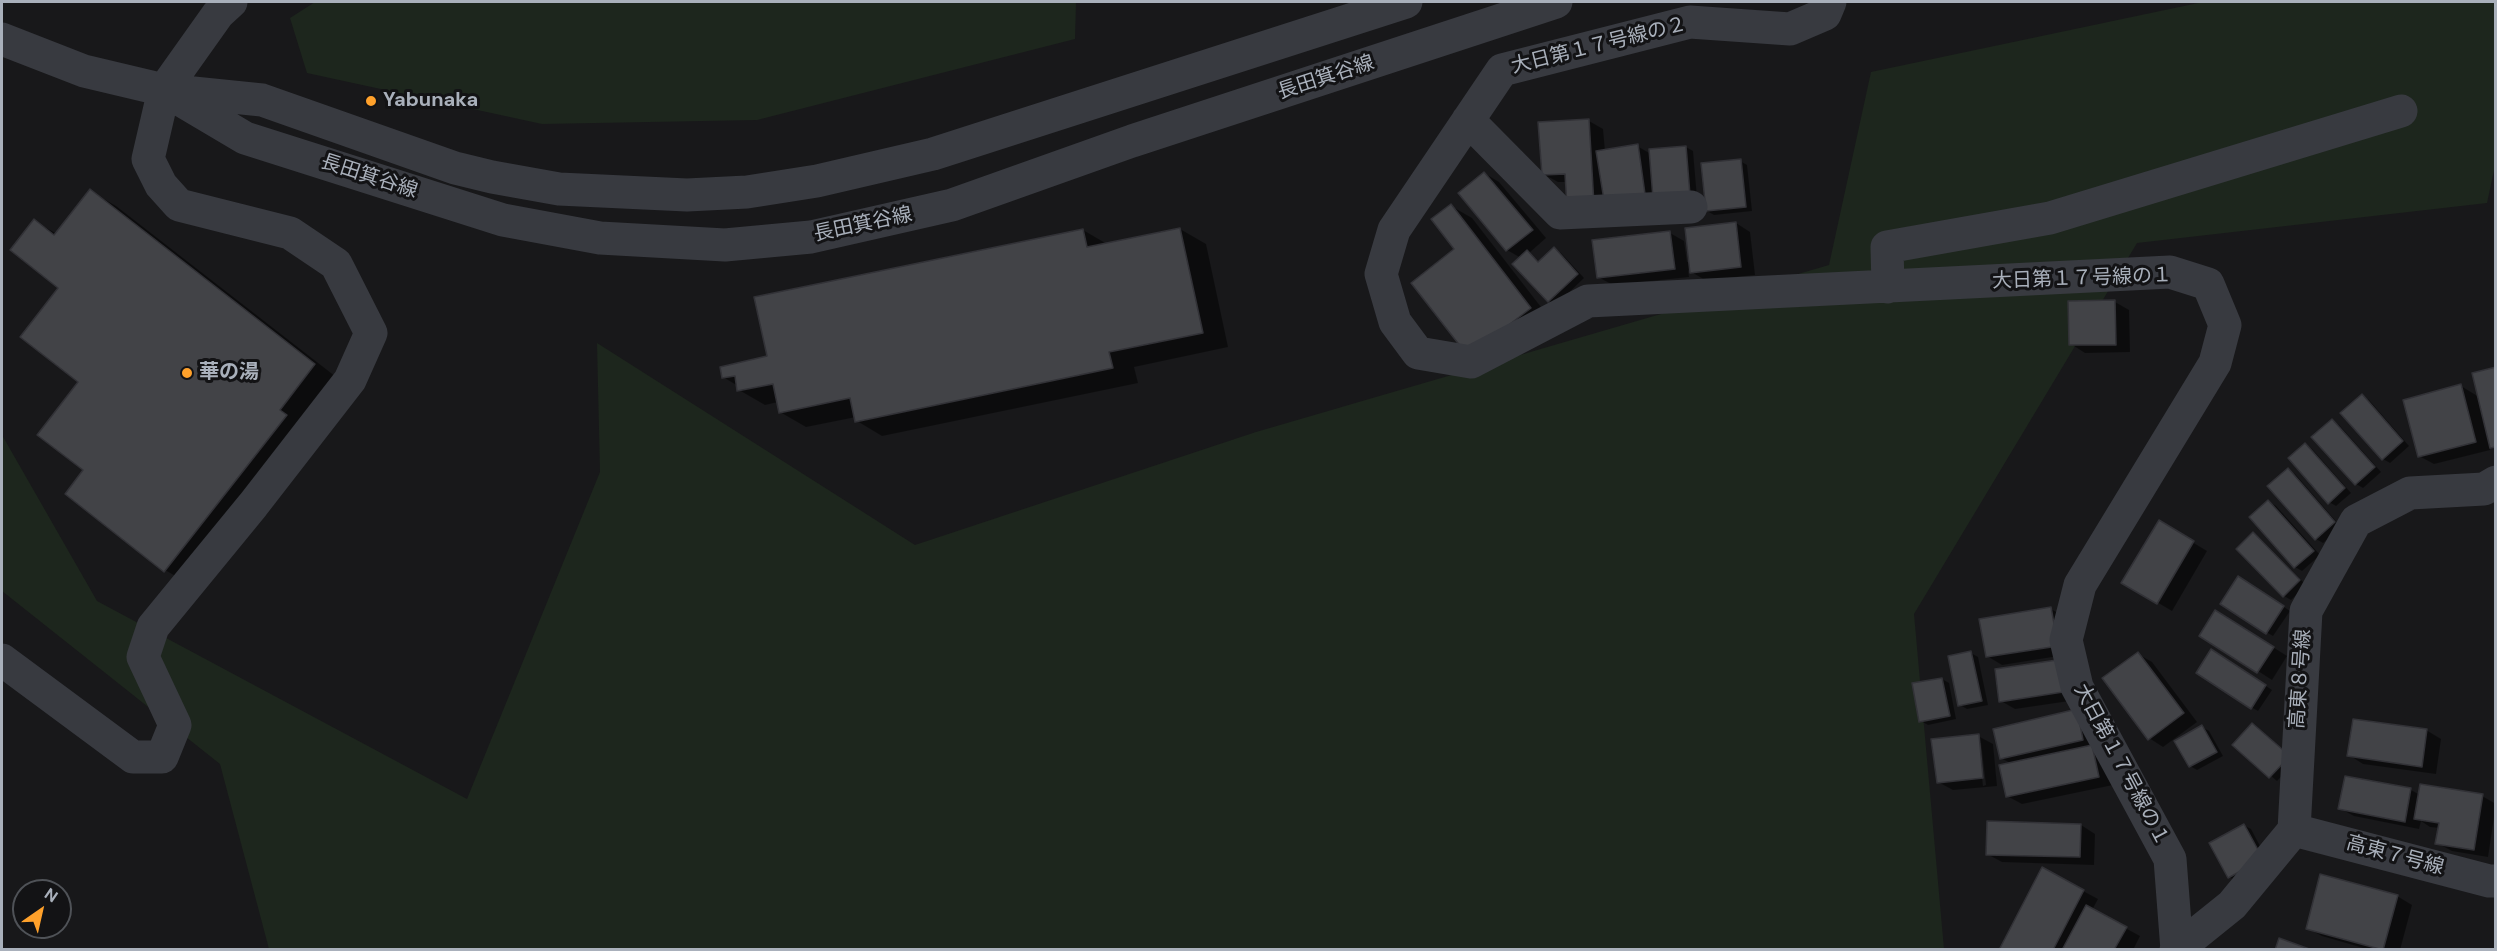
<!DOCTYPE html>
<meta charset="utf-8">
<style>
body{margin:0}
#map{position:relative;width:2497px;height:951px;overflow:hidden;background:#18181a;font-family:"DM Sans",sans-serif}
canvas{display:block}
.frame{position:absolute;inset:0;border:3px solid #a9b0bb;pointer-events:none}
.north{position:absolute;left:12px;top:879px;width:60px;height:60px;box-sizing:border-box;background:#131315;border:2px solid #4f5257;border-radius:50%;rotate:34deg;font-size:16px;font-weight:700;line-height:24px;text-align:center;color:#a9b0bb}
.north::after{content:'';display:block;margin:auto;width:21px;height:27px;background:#ffa12b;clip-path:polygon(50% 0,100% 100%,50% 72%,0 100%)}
</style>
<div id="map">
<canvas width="2497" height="951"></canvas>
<div class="frame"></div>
<div class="north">N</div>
</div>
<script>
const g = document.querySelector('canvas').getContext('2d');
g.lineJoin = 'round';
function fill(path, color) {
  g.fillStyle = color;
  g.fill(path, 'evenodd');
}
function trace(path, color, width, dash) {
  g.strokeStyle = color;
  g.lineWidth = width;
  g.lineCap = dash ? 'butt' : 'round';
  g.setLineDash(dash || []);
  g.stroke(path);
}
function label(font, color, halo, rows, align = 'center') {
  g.font = font + ' "DM Sans","Noto Sans JP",sans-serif';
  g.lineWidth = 6;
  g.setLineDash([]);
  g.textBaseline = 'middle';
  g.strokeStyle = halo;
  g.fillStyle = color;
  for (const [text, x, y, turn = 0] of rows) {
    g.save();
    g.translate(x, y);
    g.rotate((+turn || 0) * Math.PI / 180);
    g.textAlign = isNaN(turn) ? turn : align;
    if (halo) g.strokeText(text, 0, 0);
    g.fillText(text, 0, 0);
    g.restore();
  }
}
fill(new Path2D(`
 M 315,2 L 1076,2 L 1075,39 L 757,120 L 542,124 L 307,73 L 290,18 Z
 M 2203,2 L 2495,2 L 2496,161 L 2487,203 L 2137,243 L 1914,614 L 1944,949 L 269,949 L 220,764 L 2,591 L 2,435 L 97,601 L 467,799 L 600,472 L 597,343 L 915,545 L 1256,432 L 1829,265 L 1871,72 Z`), '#1d261d');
fill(new Path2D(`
 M 1589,121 L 1603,129 L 1605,151 L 1637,146 L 1651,154 L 1686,147 L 1693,151 L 1697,198 L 1608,212 L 1567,182 L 1558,182 L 1543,174 Z
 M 1740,161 L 1747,165 L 1752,211 L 1714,215 L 1707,211 Z
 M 1484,173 L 1499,182 L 1546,238 L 1529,253 L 1540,262 L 1554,249 L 1561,253 L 1584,278 L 1556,305 L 1549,301 L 1521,258 L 1507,250 L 1460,194 Z
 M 90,191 L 116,206 L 340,380 L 191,585 L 165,570 L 85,470 L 80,382 L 61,288 L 34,221 L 57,234 Z
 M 1451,206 L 1472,218 L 1551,320 L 1490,367 L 1456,249 Z
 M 1736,223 L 1750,232 L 1755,275 L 1705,280 L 1688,270 L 1689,277 L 1613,285 L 1598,277 L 1670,233 L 1684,241 L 1687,262 L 1690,262 Z
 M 1180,229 L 1206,244 L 1228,347 L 1134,367 L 1138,383 L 882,436 L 857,421 L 856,417 L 806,427 L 780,412 L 778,402 L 765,405 L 739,390 L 738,386 L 723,377 L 1083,230 L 1107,244 Z
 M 2115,302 L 2129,310 L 2130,352 L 2085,353 L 2071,344 Z
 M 2496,369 L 2496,449 L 2489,445 L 2490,450 L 2434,464 L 2419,456 L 2461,386 L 2479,397 Z
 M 2362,396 L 2369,400 L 2409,446 L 2390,463 L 2383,459 Z
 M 2332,421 L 2339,425 L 2381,472 L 2363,488 L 2356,484 Z
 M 2305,444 L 2312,449 L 2351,493 L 2336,506 L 2329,502 Z
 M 2288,470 L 2295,474 L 2341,527 L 2323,543 L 2316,539 Z
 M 2269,502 L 2276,506 L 2320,555 L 2302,571 L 2295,567 Z
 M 2159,522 L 2207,551 L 2172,611 L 2123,582 Z
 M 2253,534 L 2260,538 L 2306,585 L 2291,600 L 2284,596 Z
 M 2246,582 L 2290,611 L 2273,636 L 2266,632 Z
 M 2051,609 L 2065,617 L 2071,654 L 2002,665 L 1987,656 Z
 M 2230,620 L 2287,656 L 2272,680 L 2258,671 Z
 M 1971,653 L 1978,657 L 1988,705 L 1967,709 L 1960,705 Z
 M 2138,654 L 2152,662 L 2197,722 L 2163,747 L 2149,738 Z
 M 2219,655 L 2272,690 L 2258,711 L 2251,707 Z
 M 2057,662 L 2076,700 L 2015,709 L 2001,701 Z
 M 1942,679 L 1949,683 L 1956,719 L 1928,725 L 1921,721 Z
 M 2077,711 L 2113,785 L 2022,804 L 2007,796 L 2012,764 L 2001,758 Z
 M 2253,724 L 2296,761 L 2277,781 L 2234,745 Z
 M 2202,727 L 2209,731 L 2223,756 L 2197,770 L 2190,766 Z
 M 2426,730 L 2441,739 L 2436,774 L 2363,764 L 2349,755 Z
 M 1978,736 L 1993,744 L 1997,786 L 1953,790 L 1938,782 ZM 1978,743 L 1981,743 L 1986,785 L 1983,786 Z
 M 2346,777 L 2411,790 L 2420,795 L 2482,796 L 2496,804 L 2488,857 L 2452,851 L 2437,843 L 2440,828 L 2430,827 L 2421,821 L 2419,829 L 2354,816 L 2339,808 Z
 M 2081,825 L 2095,834 L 2094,865 L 2002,862 L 1987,854 Z
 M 2243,825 L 2251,829 L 2269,863 L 2236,881 L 2229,877 Z
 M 2083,891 L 2098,899 L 2092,910 L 2140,936 L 2133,950 L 2000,950 Z
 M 2397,896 L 2412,905 L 2400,950 L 2370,950 L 2322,936 L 2307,928 Z`), '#0007');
const building = new Path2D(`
 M 1589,119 L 1594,205 L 1567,206 L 1565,174 L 1542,175 L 1538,122 Z
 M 1638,144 L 1645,194 L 1604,200 L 1596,151 Z
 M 1686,146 L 1690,195 L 1653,198 L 1649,149 Z
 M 1741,159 L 1746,207 L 1706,211 L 1701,163 Z
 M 1484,172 L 1533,230 L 1506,251 L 1458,193 Z
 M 90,189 L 315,364 L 280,410 L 287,415 L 164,572 L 65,494 L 83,470 L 37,435 L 78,382 L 20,337 L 58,288 L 10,250 L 34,219 L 54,235 Z
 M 1451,204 L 1531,308 L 1468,356 L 1411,283 L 1454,249 L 1431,219 Z
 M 1736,222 L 1741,267 L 1690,273 L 1685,228 Z
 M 1180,228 L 1203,333 L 1109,352 L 1113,368 L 855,422 L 850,398 L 779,413 L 773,384 L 737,391 L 735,376 L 722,378 L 720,367 L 767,356 L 754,297 L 1083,229 L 1087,247 Z
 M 1670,231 L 1675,269 L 1597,278 L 1592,240 Z
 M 1554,247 L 1578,274 L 1548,302 L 1512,264 L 1527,250 L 1538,262 Z
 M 2115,300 L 2116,345 L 2069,345 L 2068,301 Z
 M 2496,367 L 2496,447 L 2490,448 L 2472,373 Z
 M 2461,384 L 2476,442 L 2418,457 L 2403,400 Z
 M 2362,394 L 2403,441 L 2382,460 L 2340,413 Z
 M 2332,419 L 2375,467 L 2355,485 L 2311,437 Z
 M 2305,443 L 2345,488 L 2328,504 L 2288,458 Z
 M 2288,468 L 2335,522 L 2315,540 L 2267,486 Z
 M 2268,500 L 2314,551 L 2294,568 L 2249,517 Z
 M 2159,520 L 2194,541 L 2157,604 L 2121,583 Z
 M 2253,532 L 2300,580 L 2283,597 L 2236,549 Z
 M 2238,576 L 2284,606 L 2266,634 L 2220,604 Z
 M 2051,607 L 2058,646 L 1986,657 L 1979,619 Z
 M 2215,610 L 2274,647 L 2257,673 L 2199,636 Z
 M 2211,649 L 2266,685 L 2251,709 L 2196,673 Z
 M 1971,651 L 1982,701 L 1958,706 L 1948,656 Z
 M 2138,652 L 2184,713 L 2148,740 L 2102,678 Z
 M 2057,660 L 2063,692 L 1999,702 L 1995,669 Z
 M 1942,678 L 1950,716 L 1919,722 L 1912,683 Z
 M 2077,709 L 2083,740 L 2000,759 L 1993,729 Z
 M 2353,719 L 2427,729 L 2422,767 L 2347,756 Z
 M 2252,723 L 2290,756 L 2269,778 L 2232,745 Z
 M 2202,725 L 2217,752 L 2189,767 L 2174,741 Z
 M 1979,734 L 1983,778 L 1937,783 L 1931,739 Z
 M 2092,745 L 2099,777 L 2006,797 L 1999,765 Z
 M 2345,776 L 2411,788 L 2405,822 L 2338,809 Z
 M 2420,784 L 2483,794 L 2474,850 L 2435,844 L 2439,823 L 2414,819 Z
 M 1987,821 L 2081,824 L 2080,857 L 1986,855 Z
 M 2244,824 L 2263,859 L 2228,878 L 2209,843 Z
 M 2042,867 L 2084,890 L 2053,950 L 1999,950 Z
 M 2320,874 L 2398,895 L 2383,950 L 2306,929 Z
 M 2086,905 L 2127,927 L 2114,950 L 2062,950 Z
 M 2279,938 L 2312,950 L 2275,950 Z`);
fill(building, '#424347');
trace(building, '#323237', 1.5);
trace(new Path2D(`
 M 1830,2 L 1825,14 L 1790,29 L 1690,22 L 1502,70 L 1394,230 L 1381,274 L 1395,322 L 1418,353 L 1471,362 L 1588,301 L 2170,272 L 2208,284 L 2225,325 L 2215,363 L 2080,585 L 2066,640 L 2077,687 L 2170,859 L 2177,950
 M 2,39 L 84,71 L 164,90 L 262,100 L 455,168 L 492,177 L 559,189 L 687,195 L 747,192 L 817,181 L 933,154 L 1406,2
 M 164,90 L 245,138 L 503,220 L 600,238 L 725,245 L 811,237 L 952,205 L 1132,141 L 1556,2
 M 1468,120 L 1560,213 L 1691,207
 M 1888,287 L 1887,247 L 2050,218 L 2401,111
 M 2,660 L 133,757 L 162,757 L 175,725 L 143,657 L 153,627 L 253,505 L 350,380 L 371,333 L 336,264 L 290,233 L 179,205 L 161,185 L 148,159 L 164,90 L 218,14 L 231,2
 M 2294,830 L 2489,881 L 2496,881
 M 2176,950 L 2232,905 L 2294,830 L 2306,611 L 2356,521 L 2410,493 L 2484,489 L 2496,482`), '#383a40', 33);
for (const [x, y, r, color] of [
 [371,101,6,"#ffa12b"],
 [187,373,6,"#ffa12b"]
]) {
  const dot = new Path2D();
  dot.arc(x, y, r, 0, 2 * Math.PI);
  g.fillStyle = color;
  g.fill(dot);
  trace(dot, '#131315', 2);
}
label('20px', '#a9b0bb', '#131315', [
 ["大日第１７号線の２",1599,46,-14],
 ["長田箕谷線",1326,78,-18],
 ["長田箕谷線",369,177,18],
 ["長田箕谷線",863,225,-12],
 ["大日第１７号線の１",2082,279,-2],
 ["高東８号線",2301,679,-86],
 ["大日第１７号線の１",2121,765,62],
 ["高東７号線",2395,856,15]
]);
label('bold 20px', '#a9b0bb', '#131315', [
 ["Yabunaka",383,101],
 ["華の湯",199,373]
], 'left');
</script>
